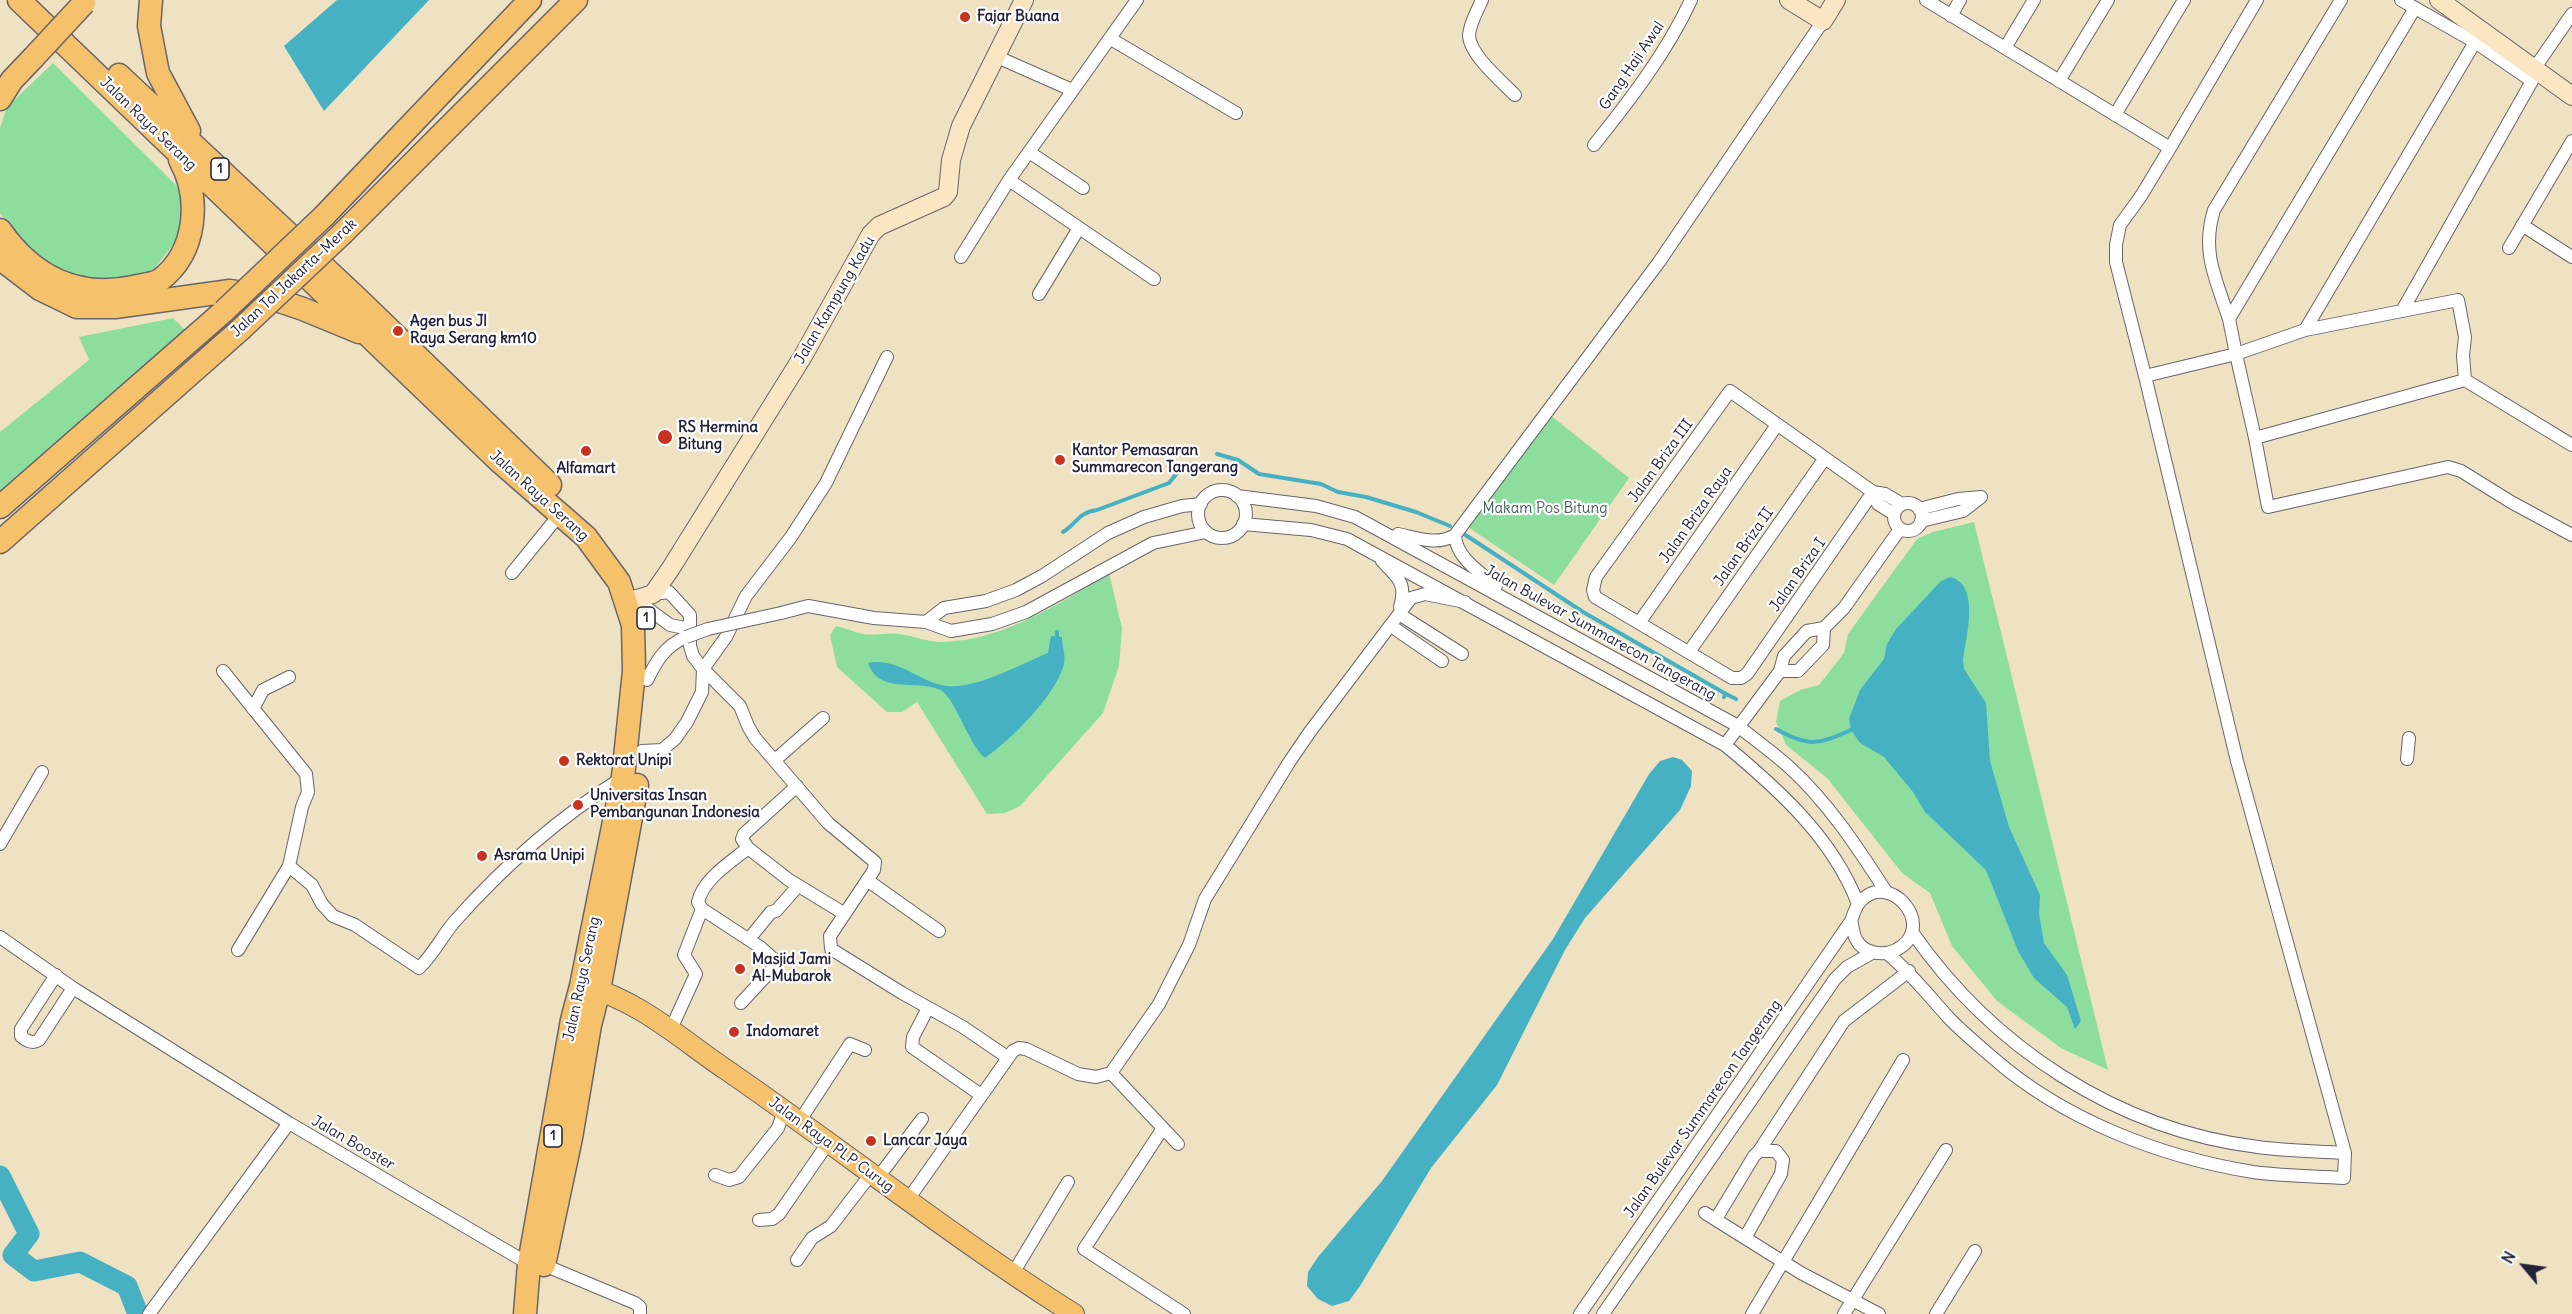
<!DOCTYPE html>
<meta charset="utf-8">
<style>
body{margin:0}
#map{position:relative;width:2572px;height:1314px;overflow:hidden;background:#eee2c3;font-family:Delius,sans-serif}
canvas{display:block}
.north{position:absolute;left:2494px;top:1236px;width:60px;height:60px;-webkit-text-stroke:4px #fff;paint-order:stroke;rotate:299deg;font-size:16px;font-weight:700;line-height:24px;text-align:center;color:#22223b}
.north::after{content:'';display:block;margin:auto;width:21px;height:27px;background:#22223b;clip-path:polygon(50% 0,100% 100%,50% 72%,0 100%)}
</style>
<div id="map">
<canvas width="2572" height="1314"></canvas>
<div class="north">N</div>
</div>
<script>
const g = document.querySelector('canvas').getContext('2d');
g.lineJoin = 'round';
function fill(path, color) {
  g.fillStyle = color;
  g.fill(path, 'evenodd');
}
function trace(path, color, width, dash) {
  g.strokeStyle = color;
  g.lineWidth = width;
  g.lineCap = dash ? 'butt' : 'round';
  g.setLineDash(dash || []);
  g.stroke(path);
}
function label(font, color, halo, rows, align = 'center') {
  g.font = font + ' Delius,sans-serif';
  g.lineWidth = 4.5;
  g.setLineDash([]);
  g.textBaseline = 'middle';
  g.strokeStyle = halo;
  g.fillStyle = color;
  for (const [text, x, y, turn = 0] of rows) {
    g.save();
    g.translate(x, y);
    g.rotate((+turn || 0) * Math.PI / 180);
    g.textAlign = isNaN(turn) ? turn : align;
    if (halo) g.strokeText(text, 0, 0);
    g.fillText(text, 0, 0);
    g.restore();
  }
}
fill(new Path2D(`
 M 53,63 L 181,190 L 180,236 L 154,269 L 105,289 L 61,277 L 27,251 L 0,213 L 0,128 L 7,107 Z
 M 173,318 L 185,330 L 0,493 L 0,432 L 89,360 L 79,337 Z
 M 1549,414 L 1629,478 L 1554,585 L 1468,527 Z
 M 1974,522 L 2108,1070 L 2061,1048 L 1997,1001 L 1952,946 L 1930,893 L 1902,873 L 1827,778 L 1786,745 L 1776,722 L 1780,701 L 1800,690 L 1819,685 L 1844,653 L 1848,634 L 1917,539 L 1933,532 Z
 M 1109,573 L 1122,628 L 1119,666 L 1103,713 L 1020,806 L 1005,813 L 987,814 L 917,702 L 902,712 L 887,712 L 837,667 L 830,635 L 836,626 C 845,628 854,632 863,634 C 875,636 887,632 900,634 C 915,636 929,643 945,642 C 1005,639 1059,604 1109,573 Z`), '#8dde9e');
fill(new Path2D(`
 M 337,0 L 429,0 L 324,111 L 284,46 Z
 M 1950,577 C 1981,584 1966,638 1963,660 L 1964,669 L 1986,703 L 1990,761 L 2009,827 L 2040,895 L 2039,914 L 2044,943 L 2067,975 L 2081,1021 L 2075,1029 L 2067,1007 L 2034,978 L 2018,951 L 1986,870 L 1925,812 L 1913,792 L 1884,757 L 1860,743 L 1851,730 L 1849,719 L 1860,690 L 1884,659 L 1887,644 L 1896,629 L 1941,581 Z
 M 1051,636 L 1062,637 C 1062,646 1066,656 1064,664 C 1056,695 1011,740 985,758 C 969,745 955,699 942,691 C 920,678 879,696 868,663 C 898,657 920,683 947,686 C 977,689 1021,664 1048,653 Z
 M 1673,757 L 1682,760 L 1692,771 L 1691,786 L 1680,810 L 1585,918 L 1565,950 L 1497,1085 L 1431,1168 L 1360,1286 L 1349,1301 L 1332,1306 L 1318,1299 L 1307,1286 L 1308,1272 L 1318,1257 L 1382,1181 L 1553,939 L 1649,774 L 1660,761 Z`), '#45b1c3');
trace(new Path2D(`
 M 1217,454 L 1238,460 L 1259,474 L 1321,484 L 1338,492 L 1366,497 L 1416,512 L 1450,526
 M 1063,532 C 1077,523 1079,512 1097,510 L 1169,483 L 1181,468
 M 1464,534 L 1583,612 L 1726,694
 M 1057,636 L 1057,632
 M 1724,697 L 1726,694 L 1736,699
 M 1776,729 C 1808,747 1818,745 1851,730`), '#45b1c3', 4);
trace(new Path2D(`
 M 0,1176 L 29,1234 L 13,1255 L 34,1271 L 80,1262 L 127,1286 L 138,1314`), '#45b1c3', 21);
const street = new Path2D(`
 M 1482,0 C 1477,11 1470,23 1469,35 C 1469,54 1502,82 1515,95
 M 2401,0 L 2475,42 L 2532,81 L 2402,311
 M 1951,16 L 1960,0
 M 1111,39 L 1236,113
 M 2005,48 L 2034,0
 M 995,56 L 1072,90
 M 2534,69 L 2572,14
 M 2059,81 L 2108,0
 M 2115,115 L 2184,0
 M 1594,145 C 1630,100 1667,52 1691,0
 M 2170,148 L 2257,0
 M 1029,152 L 1083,188
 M 1009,180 L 1154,279
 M 2522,225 L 2572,257
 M 2509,248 L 2572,141
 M 961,257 L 1009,180 L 1137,0
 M 1039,294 L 1079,228
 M 2229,319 C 2216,279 2201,252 2214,210 L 2341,0
 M 2305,330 L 2475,42
 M 2145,376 L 2236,354 L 2255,438 L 2465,380 L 2463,355 L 2465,337 L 2458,300 L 2305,330 L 2236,354 L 2229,319 L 2415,8
 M 2465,380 L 2572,445
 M 2255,438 L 2268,507 L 2448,467 L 2461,471 L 2511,502 L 2572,535
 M1198 514a24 24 0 1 1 48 0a24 24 0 1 1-48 0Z
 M 1873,492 L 1747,674 L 1741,678 L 1732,678 L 1595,597 L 1593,590 L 1596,577 L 1730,391 L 1873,492 L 1885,494 L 1902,504
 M 1873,492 L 1878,504 L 1894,514
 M 1237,496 L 1316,506 L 1355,517 L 1738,726 C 1754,739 1772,752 1788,766 C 1828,802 1858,848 1887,893
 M1894 517a14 14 0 1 1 28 0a14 14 0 1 1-28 0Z
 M 1919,509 L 1958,499 L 1981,497
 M 1921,521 L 1963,511 L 1981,497
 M 1243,524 L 1311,530 L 1347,539 L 1725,745 C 1778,789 1833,838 1858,904
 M 1398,534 C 1418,538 1437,546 1455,535 L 1659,262 L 1823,21
 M 1455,535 C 1456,558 1480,572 1496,586
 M 1382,561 C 1398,578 1407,583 1400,607
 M 512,573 L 560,514
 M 653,594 L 669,592 L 690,615 L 690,646 L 693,656 L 703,669 L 740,706 L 748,726 L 755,738 L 828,823 L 875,862 L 874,870 L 830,936 L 831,949 L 902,993 L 963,1027 L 1007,1057
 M 643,605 L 670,625 L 685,628
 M 781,613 L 808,606 L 874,618 L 926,622 L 951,631 L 992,624 L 1026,612 L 1153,543 L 1206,532
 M 1399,614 L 1462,654
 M 926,622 L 944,608 L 986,601 L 1016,590 L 1042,576 L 1108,533 L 1144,517 L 1182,506 L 1201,504
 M 1639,623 L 1777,425
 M 1391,626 L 1442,661
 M 1689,652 L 1825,458
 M 223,671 L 306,774 L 308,792 L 302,807 L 289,866 L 312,885 L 322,904 L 333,916 L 355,925 L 419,968 C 434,954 442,936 455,921 C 503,867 561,816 622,778
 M 1780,671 L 1798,671 L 1823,645 L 1824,628
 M 647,680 C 657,660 665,646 686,637
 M 253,709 L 263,690 L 289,677
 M 1725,745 L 1780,671 L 1784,656 L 1807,631 L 1824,628 L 1844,608 L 1900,529
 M 642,751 L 662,750 L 675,739 L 687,722 L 702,692 L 703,669 L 726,637 L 746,596 L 791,537 L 826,483 L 887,357
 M 2407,759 L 2409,738
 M 775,760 L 823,718
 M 0,844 L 42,772
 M 748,848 L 789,880 L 845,914
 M 867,880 L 939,931
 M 702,909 L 760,947 L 778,963 L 741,1003
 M 1912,932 C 1992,1047 2117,1130 2258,1147 C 2287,1151 2316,1151 2345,1153
 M 0,937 L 73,988 L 289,1123
 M 749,939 L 771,912 L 776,911 L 798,886
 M 238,950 L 289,866
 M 1888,954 C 1911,973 1928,995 1948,1017 C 1961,1031 1977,1044 1992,1057 C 2062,1119 2160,1157 2253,1172 C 2282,1176 2314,1176 2344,1178 L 2345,1153 L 2237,761 L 2145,376 L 2116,262 L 2116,245 L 2120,225 L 2141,196 L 2170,148 L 1926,0
 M 56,975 L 21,1029 L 21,1036 C 26,1041 33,1044 39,1040 L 73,988
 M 928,1008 L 913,1037 L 912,1047 L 981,1095
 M 671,1029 L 696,974 L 684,955 L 702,909 L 698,902 C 703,879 731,862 748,848 L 742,839 L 744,834 L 797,786
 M 1111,1073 L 1178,1144
 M 799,1122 L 850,1044 L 865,1050
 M 1163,1128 L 1084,1249 L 1184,1314
 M 1759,1151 L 1844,1021 L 1909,971
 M 715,1175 L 729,1180 L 739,1177 L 778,1128 L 784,1111
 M 877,1179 L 922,1119
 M 907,1201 L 1013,1051 L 1019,1048 L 1026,1049 L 1078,1074 L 1096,1077 L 1111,1073 L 1159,1004 L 1189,945 L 1205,899 L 1288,764 L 1309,733 L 1411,598 L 1425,594 L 1465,602
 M 1705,1213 L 1801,1273 L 1879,1314
 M 1716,1219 L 1754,1156 L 1759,1151 L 1776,1151 L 1783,1160 L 1781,1174 L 1745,1238
 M 759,1220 L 772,1219 L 779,1214 L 828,1143
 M 797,1260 L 812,1238 L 831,1226 L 871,1174
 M 544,1265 L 635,1303 L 640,1307 L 640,1314
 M 1012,1275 L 1068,1182
 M 149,1314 L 289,1123 L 529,1264
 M 1580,1314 L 1851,921 C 1853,916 1855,908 1859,903 C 1888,867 1940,927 1896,950 C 1883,956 1863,954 1856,939 C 1853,934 1853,926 1851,921
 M 1603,1314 L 1835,979 L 1847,967 L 1872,953
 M 1752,1314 L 1903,1060
 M 1844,1314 L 1946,1150
 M 1936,1314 L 1975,1251`);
const secondary = new Path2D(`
 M 1789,0 L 1823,21 L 1836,0
 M 2439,0 L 2572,96
 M 627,602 L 653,594 L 671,568 L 803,356 L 871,234 L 879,226 L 944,197 L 948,192 L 951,160 L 961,126 L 1024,0`);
const primary = new Path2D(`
 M 584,986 C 639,1000 682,1040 728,1071 C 844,1151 955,1239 1074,1314`);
const highway = new Path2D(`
 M 19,0 L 498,460 L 586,537 L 619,582 L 633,625 L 634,671 L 623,777 L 581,986 L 572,1020 L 529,1264 L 525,1314
 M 151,0 L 149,26 L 158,73 L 189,131
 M 119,75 L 357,298 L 550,485
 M 0,99 L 12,80 L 33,58
 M 324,216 L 530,0
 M 0,230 C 32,276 77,299 133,287 C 141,285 154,284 160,280 C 197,252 201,198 180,160
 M 343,233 L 576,0
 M 0,255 L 6,263 L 40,289 L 77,307 L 115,307 L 230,291 L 265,296 L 303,309 L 359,332
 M 0,507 L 224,311
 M 0,542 L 240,330
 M 544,1265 L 571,1138 L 590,1025 L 599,990 L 637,785`);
trace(street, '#69656b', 14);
trace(secondary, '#69656b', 20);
trace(primary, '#69656b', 22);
trace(highway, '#69656b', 25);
trace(street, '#fff', 12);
trace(secondary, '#fbe6c4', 18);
trace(primary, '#f5c16b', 20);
trace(highway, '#f5c16b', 22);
const streetBridge = new Path2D(`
 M 686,637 L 708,629 L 781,613`);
const highwayBridge = new Path2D(`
 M 33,58 L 84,3
 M 224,311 L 324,216
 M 240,330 L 343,233`);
trace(streetBridge, '#69656b', 14, []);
trace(highwayBridge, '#69656b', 25, []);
trace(streetBridge, '#fff', 12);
trace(highwayBridge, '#f5c16b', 22);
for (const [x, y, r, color] of [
 [965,17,6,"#c8321e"],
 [398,331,6,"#c8321e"],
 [665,437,8,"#c8321e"],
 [586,451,6,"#c8321e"],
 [1060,460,6,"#c8321e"],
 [564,761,6,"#c8321e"],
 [578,805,6,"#c8321e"],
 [482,856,6,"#c8321e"],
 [740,969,6,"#c8321e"],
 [734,1032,6,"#c8321e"],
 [871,1141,6,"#c8321e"]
]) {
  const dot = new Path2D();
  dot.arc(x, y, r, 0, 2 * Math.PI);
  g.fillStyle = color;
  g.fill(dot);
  trace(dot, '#fff', 2);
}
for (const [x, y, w] of [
 [220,169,18],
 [646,618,18],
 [553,1136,18]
]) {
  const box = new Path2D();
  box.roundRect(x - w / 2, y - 11, w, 22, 4.5);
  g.fillStyle = '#fff';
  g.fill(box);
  trace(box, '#22223b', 1.5);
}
label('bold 14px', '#22223b', null, [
 ["1",220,169],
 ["1",646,618],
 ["1",553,1136]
]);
label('bold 15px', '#22223b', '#fff', [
 ["Fajar Buana",977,17],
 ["Agen bus Jl",410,322],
 ["Raya Serang km10",410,339],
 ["RS Hermina",678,428],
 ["Bitung",678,445],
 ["Kantor Pemasaran",1072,451],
 ["Summarecon Tangerang",1072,468],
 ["Alfamart",586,469,"center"],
 ["Rektorat Unipi",576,761],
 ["Universitas Insan",590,796],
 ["Pembangunan Indonesia",590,813],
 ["Asrama Unipi",494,856],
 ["Masjid Jami",752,960],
 ["Al-Mubarok",752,977],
 ["Indomaret",746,1032],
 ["Lancar Jaya",883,1141]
], 'left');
label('15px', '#22223b', '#fff', [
 ["Gang Haji Awal",1632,66,-56],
 ["Jalan Raya Serang",148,124,44],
 ["Jalan Tol Jakarta–Merak",294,278,-43],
 ["Jalan Kampung Kadu",835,300,-60],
 ["Jalan Briza III",1661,461,-54],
 ["Jalan Raya Serang",539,496,42],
 ["Jalan Briza Raya",1696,515,-55],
 ["Jalan Briza II",1744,547,-55],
 ["Jalan Briza I",1798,575,-55],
 ["Jalan Bulevar Summarecon Tangerang",1600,633,29],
 ["Jalan Raya Serang",582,979,-78],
 ["Jalan Bulevar Summarecon Tangerang",1703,1109,-55],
 ["Jalan Booster",353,1143,30],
 ["Jalan Raya PLP Curug",831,1145,36]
]);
label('15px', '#425a59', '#fff', [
 ["Makam Pos Bitung",1545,509]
]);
</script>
